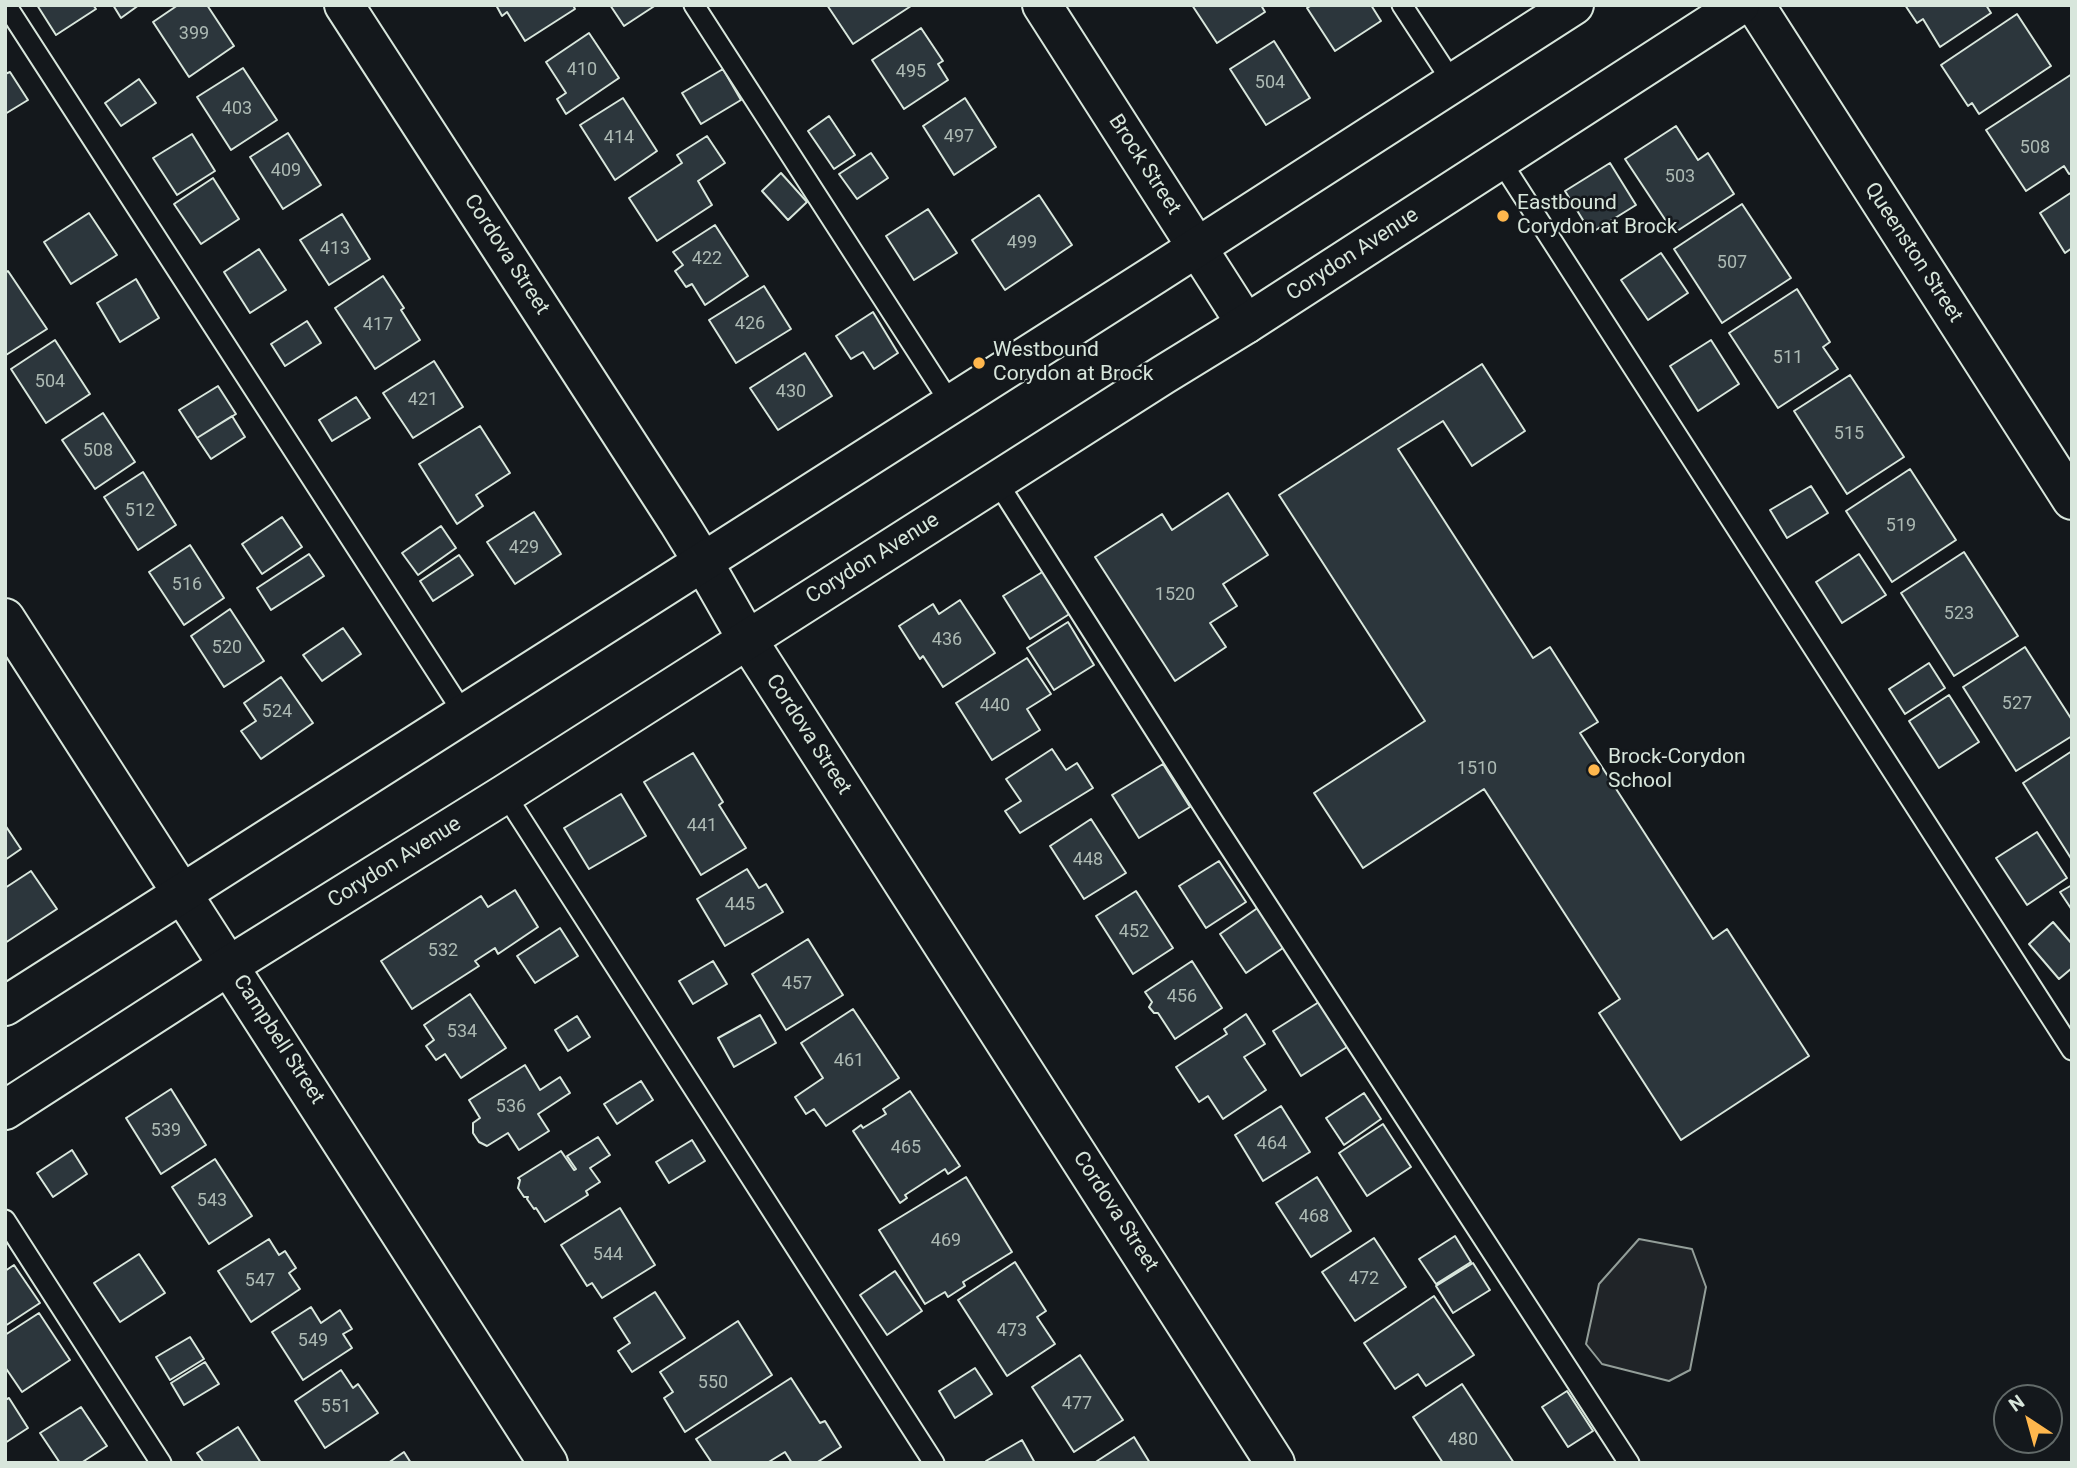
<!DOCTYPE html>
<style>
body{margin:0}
#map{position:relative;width:2077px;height:1468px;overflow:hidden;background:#14181c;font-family:Roboto,sans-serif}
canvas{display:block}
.frame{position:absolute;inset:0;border:7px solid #d8e6dc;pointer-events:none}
.north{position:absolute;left:1993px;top:1384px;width:70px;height:70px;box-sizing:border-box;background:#14181c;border:2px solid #626a69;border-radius:50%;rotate:324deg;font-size:19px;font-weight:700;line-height:28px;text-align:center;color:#d8e6dc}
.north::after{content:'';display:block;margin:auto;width:24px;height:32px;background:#ffb74d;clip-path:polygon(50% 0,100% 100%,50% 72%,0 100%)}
</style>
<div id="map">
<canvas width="2077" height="1468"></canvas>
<div class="frame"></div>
<div class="north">N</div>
</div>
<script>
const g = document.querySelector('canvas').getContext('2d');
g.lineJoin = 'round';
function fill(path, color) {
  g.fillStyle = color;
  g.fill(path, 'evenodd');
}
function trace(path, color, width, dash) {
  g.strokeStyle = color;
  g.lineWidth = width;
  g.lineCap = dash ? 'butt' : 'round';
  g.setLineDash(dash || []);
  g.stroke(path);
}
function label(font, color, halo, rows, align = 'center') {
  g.font = font + ' Roboto,sans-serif';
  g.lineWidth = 5;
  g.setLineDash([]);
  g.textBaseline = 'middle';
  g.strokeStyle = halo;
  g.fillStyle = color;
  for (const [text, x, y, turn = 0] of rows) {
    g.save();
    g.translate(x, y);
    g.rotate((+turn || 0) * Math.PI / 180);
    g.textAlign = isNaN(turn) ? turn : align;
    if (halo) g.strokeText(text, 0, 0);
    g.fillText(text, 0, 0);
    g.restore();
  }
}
const green = new Path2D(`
 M 1639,1239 L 1692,1249 L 1706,1287 L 1690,1370 L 1669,1381 L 1602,1364 L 1586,1344 L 1599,1284 Z`);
fill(green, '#202428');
trace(green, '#939e99', 2);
const building = new Path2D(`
 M 37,5 L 93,5 L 96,9 L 56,35 Z
 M 113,5 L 139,5 L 121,18 Z
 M 178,5 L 207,5 L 234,46 L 189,77 L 153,22 Z
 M 496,5 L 573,5 L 575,9 L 525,41 L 507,12 L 502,16 Z
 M 610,5 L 656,5 L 624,26 Z
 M 827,5 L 910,5 L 911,6 L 853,44 Z
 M 1192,5 L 1261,5 L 1265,12 L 1217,43 Z
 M 1312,5 L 1371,5 L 1381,21 L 1335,51 L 1307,8 Z
 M 1905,5 L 1986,5 L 1991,13 L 1940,47 L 1923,19 L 1917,23 Z
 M 2017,14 L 2051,66 L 1979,114 L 1972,103 L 1968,106 L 1941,65 Z
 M 921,28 L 943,61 L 938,64 L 948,80 L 904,109 L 872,60 Z
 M 589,33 L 619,78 L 566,114 L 557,99 L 566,93 L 546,62 Z
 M 1274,41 L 1310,98 L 1266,125 L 1230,69 Z
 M 243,68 L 277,120 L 231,150 L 197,97 Z
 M 723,69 L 741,100 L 701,124 L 682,93 Z
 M 10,72 L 28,100 L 5,114 L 5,74 Z
 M 2072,74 L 2072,173 L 2069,174 L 2064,166 L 2026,191 L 1986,130 Z
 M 139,79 L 156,103 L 121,126 L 105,103 Z
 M 623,98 L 657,151 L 615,180 L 580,125 Z
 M 965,98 L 996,147 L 954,175 L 923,126 Z
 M 829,116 L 855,155 L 834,169 L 808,131 Z
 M 1676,126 L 1698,160 L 1708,153 L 1734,194 L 1674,233 L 1625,159 Z
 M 288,133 L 321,185 L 283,209 L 250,157 Z
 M 192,134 L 215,171 L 177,195 L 153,158 Z
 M 707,136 L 725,163 L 698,181 L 712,205 L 657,241 L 629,198 L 682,163 L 677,155 Z
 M 871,153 L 888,178 L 857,199 L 839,174 Z
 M 1610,163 L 1636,205 L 1591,233 L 1565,191 Z
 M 781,173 L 807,202 L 788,220 L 762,191 Z
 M 213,178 L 239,219 L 201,244 L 174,204 Z
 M 2072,192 L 2072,248 L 2065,253 L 2040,213 Z
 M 1039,195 L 1072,245 L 1005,290 L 972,240 Z
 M 1742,204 L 1791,278 L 1722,323 L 1674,249 Z
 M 928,209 L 957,253 L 914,280 L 886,236 Z
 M 89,213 L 117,255 L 71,284 L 44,242 Z
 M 342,214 L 370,259 L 329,285 L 300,240 Z
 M 715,225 L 748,276 L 705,305 L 692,284 L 686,287 L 675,271 L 683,265 L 673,252 Z
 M 259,249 L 286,290 L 250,313 L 224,272 Z
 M 1661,253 L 1688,293 L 1648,320 L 1621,280 Z
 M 8,271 L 47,329 L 6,355 L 5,273 Z
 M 383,276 L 404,308 L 401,310 L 420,340 L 375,369 L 335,308 Z
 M 136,279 L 159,318 L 120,342 L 97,303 Z
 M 764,286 L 791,329 L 736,363 L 709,320 Z
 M 1797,289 L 1830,342 L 1823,347 L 1838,369 L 1778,408 L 1729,333 Z
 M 873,312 L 898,353 L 874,369 L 863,352 L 851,359 L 836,336 Z
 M 307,321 L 321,343 L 285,366 L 271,344 Z
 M 55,340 L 90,394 L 46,423 L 11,369 Z
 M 1711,340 L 1739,384 L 1698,411 L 1670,366 Z
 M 805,353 L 832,396 L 778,430 L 750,388 Z
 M 434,361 L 463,407 L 413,438 L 383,393 Z
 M 1482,364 L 1525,431 L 1472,466 L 1443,421 L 1398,449 L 1533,658 L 1550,647 L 1598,722 L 1580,733 L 1713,939 L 1727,929 L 1809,1056 L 1681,1140 L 1599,1013 L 1620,999 L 1484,789 L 1363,868 L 1314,793 L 1425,721 L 1279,495 Z
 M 1850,375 L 1904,457 L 1847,494 L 1794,411 Z
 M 218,386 L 236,414 L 197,438 L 179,410 Z
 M 356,397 L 370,418 L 332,441 L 319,420 Z
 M 103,413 L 135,462 L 95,489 L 62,440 Z
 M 232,416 L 245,437 L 211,459 L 197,438 Z
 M 480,426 L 510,473 L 476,495 L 483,506 L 457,524 L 419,464 Z
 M 1910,469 L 1956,540 L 1892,582 L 1846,511 Z
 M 143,472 L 176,525 L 138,550 L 104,497 Z
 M 1811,486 L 1828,513 L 1787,538 L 1770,510 Z
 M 1228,493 L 1268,555 L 1223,584 L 1237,606 L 1210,623 L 1226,647 L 1175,681 L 1095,557 L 1162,514 L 1172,530 Z
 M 534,512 L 561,554 L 515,584 L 487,542 Z
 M 282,517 L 302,547 L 262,574 L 242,544 Z
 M 441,526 L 456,548 L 418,575 L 402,553 Z
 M 190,545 L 224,598 L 184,625 L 149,572 Z
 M 1964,552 L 2018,636 L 1954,676 L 1901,593 Z
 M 309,554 L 324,576 L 271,610 L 257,588 Z
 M 1859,554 L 1886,595 L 1842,623 L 1816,582 Z
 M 459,555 L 473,575 L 433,601 L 420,581 Z
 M 1044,571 L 1071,613 L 1030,639 L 1003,596 Z
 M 960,600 L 995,653 L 943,687 L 923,656 L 920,659 L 899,626 L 933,604 L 939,614 Z
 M 230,609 L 264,661 L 224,687 L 191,636 Z
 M 1068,622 L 1094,665 L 1054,690 L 1027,648 Z
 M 343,628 L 361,654 L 322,681 L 303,655 Z
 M 2025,647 L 2072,720 L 2072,736 L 2016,771 L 1963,687 Z
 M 1027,658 L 1051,694 L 1027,709 L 1040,730 L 992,760 L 956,703 Z
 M 1929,663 L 1945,688 L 1905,714 L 1889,689 Z
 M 281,677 L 313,723 L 261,759 L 241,731 L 256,721 L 244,703 Z
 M 1949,695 L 1979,742 L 1939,768 L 1909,721 Z
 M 1052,749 L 1066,770 L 1077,763 L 1093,788 L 1020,833 L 1005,811 L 1021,801 L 1006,779 Z
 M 2072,751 L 2072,860 L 2023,783 Z
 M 693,753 L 723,802 L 719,805 L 746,848 L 701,875 L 644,782 Z
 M 1163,764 L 1190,807 L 1139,838 L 1112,795 Z
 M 621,794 L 646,836 L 589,869 L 564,828 Z
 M 1091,819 L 1126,873 L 1084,899 L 1050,846 Z
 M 5,825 L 21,849 L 5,860 Z
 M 2037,832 L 2067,878 L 2027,905 L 1996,858 Z
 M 1219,861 L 1246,902 L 1206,928 L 1179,886 Z
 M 747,869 L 759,888 L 766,884 L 783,912 L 725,946 L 697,899 Z
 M 31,871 L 57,909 L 5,943 L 5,888 Z
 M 2072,885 L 2072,910 L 2060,892 Z
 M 515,890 L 538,927 L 498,954 L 495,948 L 475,961 L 479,966 L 412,1009 L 381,961 L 481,896 L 488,907 Z
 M 1136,891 L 1173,948 L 1133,974 L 1096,916 Z
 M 1259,907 L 1286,946 L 1246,973 L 1220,934 Z
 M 2053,922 L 2072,944 L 2072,968 L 2059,979 L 2029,944 Z
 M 560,928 L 578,956 L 535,983 L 517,956 Z
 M 808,939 L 843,995 L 786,1030 L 752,974 Z
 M 713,961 L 727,984 L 693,1004 L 679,981 Z
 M 1192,961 L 1222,1008 L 1175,1039 L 1158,1013 L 1154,1013 L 1149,1007 L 1152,1002 L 1145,992 Z
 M 470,994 L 506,1048 L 461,1078 L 445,1054 L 436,1060 L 426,1046 L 434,1040 L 424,1025 Z
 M 1319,1002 L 1347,1047 L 1301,1076 L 1273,1031 Z
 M 853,1009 L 899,1078 L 826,1126 L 814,1109 L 806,1114 L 795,1097 L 823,1078 L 801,1043 Z
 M 1246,1014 L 1265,1044 L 1244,1057 L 1266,1090 L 1223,1119 L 1208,1096 L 1199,1102 L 1176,1067 L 1227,1034 L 1224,1029 Z
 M 760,1015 L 776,1043 L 734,1067 L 718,1038 Z
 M 577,1016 L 590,1037 L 568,1051 L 555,1030 Z
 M 525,1065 L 540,1090 L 560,1077 L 570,1093 L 538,1114 L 549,1131 L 519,1150 L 508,1133 L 487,1146 L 479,1142 L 473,1133 L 473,1123 L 480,1118 L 469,1100 Z
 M 641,1081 L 653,1100 L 617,1124 L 604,1104 Z
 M 171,1089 L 206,1145 L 161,1174 L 126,1118 Z
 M 910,1091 L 960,1166 L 948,1174 L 945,1169 L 905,1195 L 907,1198 L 900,1203 L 853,1131 L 861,1125 L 863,1128 L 886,1114 L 883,1109 Z
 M 1364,1093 L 1381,1119 L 1344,1145 L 1326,1118 Z
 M 1281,1106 L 1310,1152 L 1263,1181 L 1235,1135 Z
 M 1383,1124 L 1411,1167 L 1367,1196 L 1339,1153 Z
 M 598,1137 L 610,1155 L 590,1168 L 600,1182 L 586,1191 L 588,1195 L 545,1222 L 536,1208 L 534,1209 L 527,1199 L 528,1197 L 524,1197 L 518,1188 L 520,1180 L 518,1178 L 561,1151 L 574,1170 L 576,1169 L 567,1156 Z
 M 692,1140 L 705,1161 L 669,1183 L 656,1162 Z
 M 72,1150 L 87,1174 L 53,1197 L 37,1173 Z
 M 215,1159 L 252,1216 L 209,1244 L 172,1187 Z
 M 966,1177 L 1012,1252 L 963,1282 L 965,1286 L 948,1297 L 945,1292 L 925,1304 L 879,1230 Z
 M 1317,1177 L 1351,1231 L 1311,1257 L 1276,1203 Z
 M 620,1208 L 655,1265 L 602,1298 L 592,1283 L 587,1286 L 561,1245 Z
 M 1455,1236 L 1471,1262 L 1436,1284 L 1419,1259 Z
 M 1374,1238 L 1406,1287 L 1355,1321 L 1322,1272 Z
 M 269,1239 L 279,1255 L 285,1251 L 296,1268 L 289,1273 L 300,1289 L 251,1322 L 218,1271 Z
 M 139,1254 L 165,1293 L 120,1322 L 94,1283 Z
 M 1015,1262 L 1046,1311 L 1037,1317 L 1055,1344 L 1007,1376 L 958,1300 Z
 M 1473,1263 L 1490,1290 L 1453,1313 L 1436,1286 Z
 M 14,1265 L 40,1303 L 5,1326 L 5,1271 Z
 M 895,1271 L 922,1311 L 887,1335 L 860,1295 Z
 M 655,1292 L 685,1338 L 632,1372 L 618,1351 L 630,1343 L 614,1318 Z
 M 1434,1296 L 1474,1355 L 1426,1386 L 1418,1374 L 1395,1389 L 1364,1343 Z
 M 311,1307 L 321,1323 L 340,1310 L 352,1329 L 343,1334 L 352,1348 L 303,1380 L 272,1332 Z
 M 39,1313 L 70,1360 L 22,1392 L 5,1367 L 5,1335 Z
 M 738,1321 L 772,1375 L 685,1432 L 664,1398 L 673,1392 L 660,1372 Z
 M 190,1337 L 204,1359 L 170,1380 L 156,1357 Z
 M 1080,1355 L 1123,1420 L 1074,1452 L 1032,1387 Z
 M 205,1362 L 219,1384 L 184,1405 L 171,1383 Z
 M 975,1368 L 992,1394 L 955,1418 L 939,1391 Z
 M 341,1370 L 353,1388 L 358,1384 L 378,1413 L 325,1448 L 295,1401 Z
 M 791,1378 L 820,1423 L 825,1421 L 841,1447 L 816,1463 L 792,1463 L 785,1452 L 767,1463 L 712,1463 L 696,1439 Z
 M 1462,1384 L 1514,1463 L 1443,1463 L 1413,1417 Z
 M 1567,1391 L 1593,1431 L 1568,1447 L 1542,1407 Z
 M 9,1398 L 28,1428 L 5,1443 L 5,1400 Z
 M 81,1407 L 107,1446 L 81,1463 L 60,1463 L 40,1433 Z
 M 238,1427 L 261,1463 L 204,1463 L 197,1453 Z
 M 1134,1437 L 1150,1463 L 1094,1463 Z
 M 1022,1440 L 1035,1463 L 987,1463 L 986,1461 Z
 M 404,1452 L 411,1463 L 388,1463 Z`);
fill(building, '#2c363c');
trace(building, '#d8e6dc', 2);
const lane = new Path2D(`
 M 6,5 L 464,714
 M 694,5 L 951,404
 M 1402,5 L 1453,83
 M 1500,160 L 2072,1050
 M 996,480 L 1214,823 L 1629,1463
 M 505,794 L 934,1463
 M 5,1220 L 161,1463`);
const street = new Path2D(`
 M 344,5 L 679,523 L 703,562 L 747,639 L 1275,1463
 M 1042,5 L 1246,324
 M 1755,5 L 2072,500
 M 5,618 L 548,1463`);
const secondary = new Path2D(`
 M 5,1006 L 1154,275 L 1574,5
 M 5,1110 L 230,965 L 505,794 L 1163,375 L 1246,324 L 1740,5`);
trace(lane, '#d8e6dc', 23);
trace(street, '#d8e6dc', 42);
trace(secondary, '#d8e6dc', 42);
trace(lane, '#14181c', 19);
trace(street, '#14181c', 38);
trace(secondary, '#14181c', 38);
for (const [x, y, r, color] of [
 [1503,216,7,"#ffb74d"],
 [979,363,7,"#ffb74d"],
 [1594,770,7,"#ffb74d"]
]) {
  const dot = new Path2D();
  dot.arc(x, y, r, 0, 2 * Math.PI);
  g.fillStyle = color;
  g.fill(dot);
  trace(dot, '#14181c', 2.5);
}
label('18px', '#adbab4', null, [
 ["399",194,34],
 ["410",582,70],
 ["495",911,72],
 ["504",1270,83],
 ["403",237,109],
 ["497",959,137],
 ["414",619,138],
 ["508",2035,148],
 ["409",286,171],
 ["503",1680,177],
 ["499",1022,243],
 ["413",335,249],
 ["422",707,259],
 ["507",1732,263],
 ["426",750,324],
 ["417",378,325],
 ["511",1788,358],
 ["504",50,382],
 ["430",791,392],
 ["421",423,400],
 ["515",1849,434],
 ["508",98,451],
 ["512",140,511],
 ["519",1901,526],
 ["429",524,548],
 ["516",187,585],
 ["1520",1175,595],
 ["523",1959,614],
 ["436",947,640],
 ["520",227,648],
 ["527",2017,704],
 ["440",995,706],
 ["524",277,712],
 ["1510",1477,769],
 ["441",702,826],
 ["448",1088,860],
 ["445",740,905],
 ["452",1134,932],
 ["532",443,951],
 ["457",797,984],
 ["456",1182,997],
 ["534",462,1032],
 ["461",849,1061],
 ["536",511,1107],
 ["539",166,1131],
 ["464",1272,1144],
 ["465",906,1148],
 ["543",212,1201],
 ["468",1314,1217],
 ["469",946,1241],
 ["544",608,1255],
 ["472",1364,1279],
 ["547",260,1281],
 ["473",1012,1331],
 ["549",313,1341],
 ["550",713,1383],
 ["477",1077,1404],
 ["551",336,1407],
 ["480",1463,1440]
]);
label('21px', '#d8e6dc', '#14181c', [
 ["Brock Street",1144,165,57],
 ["Queenston Street",1913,253,57],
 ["Cordova Street",506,255,57],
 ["Corydon Avenue",1353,255,-33],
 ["Corydon Avenue",873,559,-32],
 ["Cordova Street",808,735,57],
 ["Corydon Avenue",395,863,-32],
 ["Campbell Street",278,1040,57],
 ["Cordova Street",1115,1212,57]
]);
label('21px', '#d8e6dc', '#14181c', [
 ["Eastbound",1517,204],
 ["Corydon at Brock",1517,228],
 ["Westbound",993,351],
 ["Corydon at Brock",993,375],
 ["Brock-Corydon",1608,758],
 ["School",1608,782]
], 'left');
</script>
